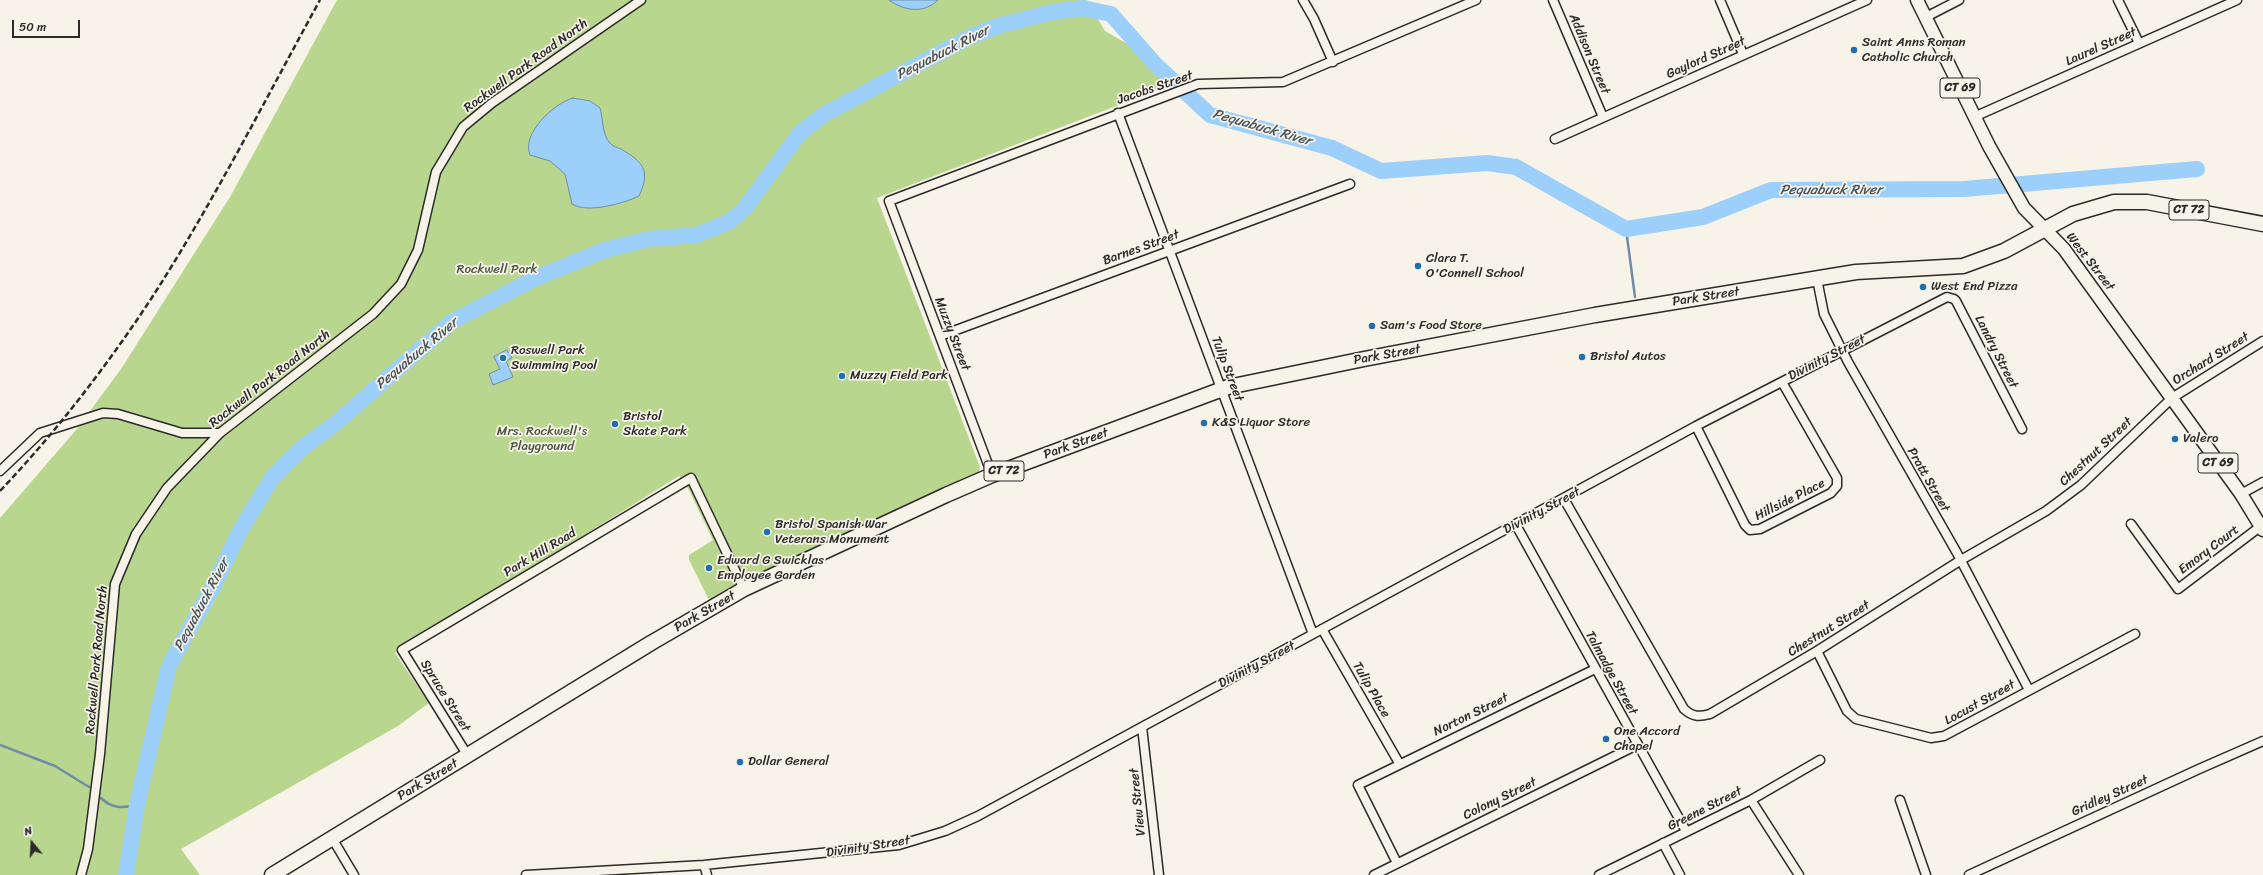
<!DOCTYPE html>
<style>
body{margin:0}
#map{position:relative;width:2263px;height:875px;overflow:hidden;background:#f7f3e8;font-family:Sriracha,sans-serif}
canvas{display:block}
.north{position:absolute;left:12px;top:823px;width:40px;height:40px;-webkit-text-stroke:3px #f7f3e8;paint-order:stroke;rotate:342deg;font-size:11px;font-weight:700;line-height:16px;text-align:center;color:#2b2b2b}
.north::after{content:'';display:block;margin:auto;width:14px;height:18px;background:#2b2b2b;clip-path:polygon(50% 0,100% 100%,50% 72%,0 100%)}
.scale{position:absolute;left:12px;top:20px;width:68px;height:18px;box-sizing:border-box;border:2px solid #2b2b2b;border-top:0;padding-left:5px;font-size:12px;line-height:14px;white-space:nowrap;color:#2b2b2b;-webkit-text-stroke:3px #f7f3e8;paint-order:stroke}
</style>
<div id="map">
<canvas width="2263" height="875"></canvas>
<div class="north">N</div>
<div class="scale">50 m</div>
</div>
<script>
const g = document.querySelector('canvas').getContext('2d');
g.lineJoin = 'round';
function fill(path, color) {
  g.fillStyle = color;
  g.fill(path, 'evenodd');
}
function trace(path, color, width, dash) {
  g.strokeStyle = color;
  g.lineWidth = width;
  g.lineCap = dash ? 'butt' : 'round';
  g.setLineDash(dash || []);
  g.stroke(path);
}
function label(font, color, halo, rows, align = 'center') {
  g.font = font + ' Sriracha,sans-serif';
  g.lineWidth = 3.5;
  g.setLineDash([]);
  g.textBaseline = 'middle';
  g.strokeStyle = halo;
  g.fillStyle = color;
  for (const [text, x, y, turn = 0] of rows) {
    g.save();
    g.translate(x, y);
    g.rotate((+turn || 0) * Math.PI / 180);
    g.textAlign = isNaN(turn) ? turn : align;
    if (halo) g.strokeText(text, 0, 0);
    g.fillText(text, 0, 0);
    g.restore();
  }
}
fill(new Path2D(`
 M 337,0 L 1087,0 L 1105,31 L 1150,57 L 1165,84 L 1150,93 L 877,198 L 980,467 L 979,474 L 710,602 L 689,560 L 689,555 L 713,540 L 689,490 L 679,476 L 395,653 L 429,703 L 398,726 L 181,849 L 200,875 L 0,875 L 0,518 L 76,430 L 121,369 L 230,197 Z`), '#b9d68e');
const water = new Path2D(`
 M 889,0 L 938,0 C 924,14 904,11 889,0 Z
 M 573,98 L 590,101 L 600,108 C 603,118 602,135 610,143 C 612,146 618,148 621,149 C 643,162 651,170 639,196 C 625,203 587,214 572,204 L 565,174 L 550,161 L 530,155 C 521,134 554,103 573,98 Z
 M 507,350 L 512,358 L 506,361 L 513,377 L 493,385 L 489,374 L 500,369 L 494,357 Z`);
fill(water, '#9ccffa');
trace(water, '#6f8da7', 1);
trace(new Path2D(`
 M 1626,229 L 1635,297
 M 0,745 L 55,766 L 89,787
 M 101,798 C 112,809 123,808 137,805`), '#6f8da7', 2.5);
trace(new Path2D(`
 M 126,875 L 137,805 L 169,666 L 215,583 L 240,531 L 272,478 L 303,447 L 336,423 L 453,321 L 536,278 L 605,250 L 649,239 L 696,235 L 729,222 L 745,208 L 800,133 L 823,115 L 970,37 L 998,26 L 1052,12 L 1083,8 L 1111,14 L 1155,64 L 1210,115 L 1332,148 L 1381,171 L 1487,163 L 1516,167 L 1626,229 L 1703,217 L 1771,190 L 1964,189 L 2197,169`), '#9ccffa', 16);
const street = new Path2D(`
 M 1303,0 L 1314,19 L 1333,62
 M 1553,0 L 1603,117
 M 1720,0 L 1743,54
 M 2118,0 L 2139,43
 M 1926,17 L 1959,0
 M 1118,113 L 1313,634
 M 1974,117 L 2237,0
 M 1555,139 L 1867,0
 M 1817,279 L 1824,314 L 1848,362 L 1957,553 L 2029,690
 M 940,336 L 1350,184
 M 1696,426 L 1745,525 L 1750,530 L 1760,529 L 1831,493 L 1837,486 L 1837,478 L 1782,382
 M 0,471 L 40,433 L 103,413 L 118,414 L 182,433 L 220,433
 M 992,475 L 889,201 L 1198,84 L 1283,82 L 1476,0
 M 2241,494 L 2263,482
 M 1564,499 L 1684,709 C 1693,717 1699,717 1710,714 L 1817,651 L 1961,560 L 2046,511 L 2081,485 L 2172,398 L 2263,341
 M 2131,524 L 2178,589 L 2261,526
 M 1516,525 L 1686,831
 M 1322,629 L 1399,763
 M 1817,651 L 1847,711 L 1856,719 L 1931,738 L 1944,736 L 2135,634
 M 1142,727 L 1159,875
 M 468,756 L 402,650 L 691,478 L 744,589
 M 1751,800 L 1799,875
 M 1900,800 L 1926,875
 M 332,838 L 354,875
 M 1663,843 L 1680,875
 M 1397,863 L 1358,785 L 1595,669
 M 704,865 L 707,875
 M 81,875 L 88,849 L 100,754 L 115,584 L 136,534 L 167,488 L 220,433 L 373,314 L 401,284 L 418,250 L 436,172 L 463,127 L 492,103 L 641,0
 M 526,875 L 704,865 L 899,845 L 945,831 L 978,816 L 1696,426 L 1947,297 L 1954,299 L 1956,301 L 2022,429
 M 1374,875 L 1637,745
 M 1599,875 L 1751,800 L 1820,760
 M 1969,875 L 2199,769 L 2263,741`);
const primary = new Path2D(`
 M 1917,0 L 1989,146 L 2024,208 L 2064,249 L 2241,494 L 2263,530`);
const highway = new Path2D(`
 M 272,875 L 651,643 L 744,589 L 946,495 L 992,475 L 1228,387 L 1364,359 L 1595,315 L 1856,272 L 1963,266 L 2004,251 L 2073,214 L 2114,202 L 2147,202 L 2263,224`);
trace(street, '#2b2b2b', 11);
trace(primary, '#2b2b2b', 15);
trace(highway, '#2b2b2b', 17);
trace(street, '#f7f3e8', 8);
trace(primary, '#f7f3e8', 12);
trace(highway, '#f7f3e8', 14);
trace(new Path2D(`
 M 0,491 C 56,432 106,367 151,299 C 213,203 265,100 320,0`), '#2b2b2b', 2.5, [6, 3]);
for (const [x, y, r, color] of [
 [1854,50,4,"#1f6fb2"],
 [1418,266,4,"#1f6fb2"],
 [1923,287,4,"#1f6fb2"],
 [1372,326,4,"#1f6fb2"],
 [1582,357,4,"#1f6fb2"],
 [503,358,4,"#1f6fb2"],
 [842,376,4,"#1f6fb2"],
 [1204,423,4,"#1f6fb2"],
 [615,424,4,"#1f6fb2"],
 [2175,439,4,"#1f6fb2"],
 [767,532,4,"#1f6fb2"],
 [709,568,4,"#1f6fb2"],
 [1606,739,4,"#1f6fb2"],
 [740,762,4,"#1f6fb2"]
]) {
  const dot = new Path2D();
  dot.arc(x, y, r, 0, 2 * Math.PI);
  g.fillStyle = color;
  g.fill(dot);
  trace(dot, '#f7f3e8', 1.5);
}
for (const [x, y, w] of [
 [1960,88,40],
 [2189,210,40],
 [2218,463,40],
 [1004,471,40]
]) {
  const box = new Path2D();
  box.roundRect(x - w / 2, y - 10, w, 20, 3);
  g.fillStyle = '#f7f3e8';
  g.fill(box);
  trace(box, '#2b2b2b', 1);
}
label('bold 12px', '#2b2b2b', null, [
 ["CT 69",1960,88],
 ["CT 72",2189,210],
 ["CT 69",2218,463],
 ["CT 72",1004,471]
]);
label('13px', '#2b2b2b', '#f7f3e8', [
 ["Saint Anns Roman",1862,43],
 ["Catholic Church",1862,58],
 ["Clara T.",1426,259],
 ["O'Connell School",1426,274],
 ["West End Pizza",1931,287],
 ["Sam's Food Store",1380,326],
 ["Roswell Park",511,351],
 ["Swimming Pool",511,366],
 ["Bristol Autos",1590,357],
 ["Muzzy Field Park",850,376],
 ["Bristol",623,417],
 ["Skate Park",623,432],
 ["K&S Liquor Store",1212,423],
 ["Valero",2183,439],
 ["Bristol Spanish War",775,525],
 ["Veterans Monument",775,540],
 ["Edward G Swicklas",717,561],
 ["Employee Garden",717,576],
 ["One Accord",1614,732],
 ["Chapel",1614,747],
 ["Dollar General",748,762]
], 'left');
label('13px', '#2b2b2b', '#f7f3e8', [
 ["Laurel Street",2101,47,-24],
 ["Addison Street",1589,54,67],
 ["Gaylord Street",1706,58,-24],
 ["Rockwell Park Road North",526,66,-36],
 ["Jacobs Street",1155,88,-19],
 ["Barnes Street",1141,248,-20],
 ["West Street",2090,262,52],
 ["Park Street",1706,297,-9],
 ["Muzzy Street",952,334,69],
 ["Landry Street",1996,352,63],
 ["Park Street",1387,355,-10],
 ["Divinity Street",1827,358,-27],
 ["Orchard Street",2211,359,-32],
 ["Tulip Street",1227,369,69],
 ["Rockwell Park Road North",270,379,-38],
 ["Park Street",1076,444,-20],
 ["Chestnut Street",2096,452,-43],
 ["Pratt Street",1928,480,60],
 ["Hillside Place",1790,500,-27],
 ["Divinity Street",1542,511,-28],
 ["Emory Court",2209,550,-37],
 ["Park Hill Road",540,553,-31],
 ["Park Street",705,612,-30],
 ["Chestnut Street",1829,629,-32],
 ["Rockwell Park Road North",97,660,-85],
 ["Divinity Street",1257,665,-28],
 ["Talmadge Street",1611,673,61],
 ["Tulip Place",1371,690,60],
 ["Spruce Street",445,696,58],
 ["Locust Street",1980,703,-29],
 ["Norton Street",1471,715,-26],
 ["Park Street",428,780,-31],
 ["Gridley Street",2110,796,-24],
 ["Colony Street",1500,799,-26],
 ["View Street",1138,802,-96],
 ["Greene Street",1705,809,-27],
 ["Divinity Street",868,847,-9]
]);
label('13px', '#4e5644', '#f7f3e8', [
 ["Rockwell Park",497,270],
 ["Mrs. Rockwell's",542,432],
 ["Playground",542,447]
]);
label('italic 14px', '#47545f', '#f7f3e8', [
 ["Pequabuck River",943,53,-27],
 ["Pequabuck River",1262,128,16],
 ["Pequabuck River",1831,190],
 ["Pequabuck River",417,354,-40],
 ["Pequabuck River",202,605,-62]
]);
</script>
